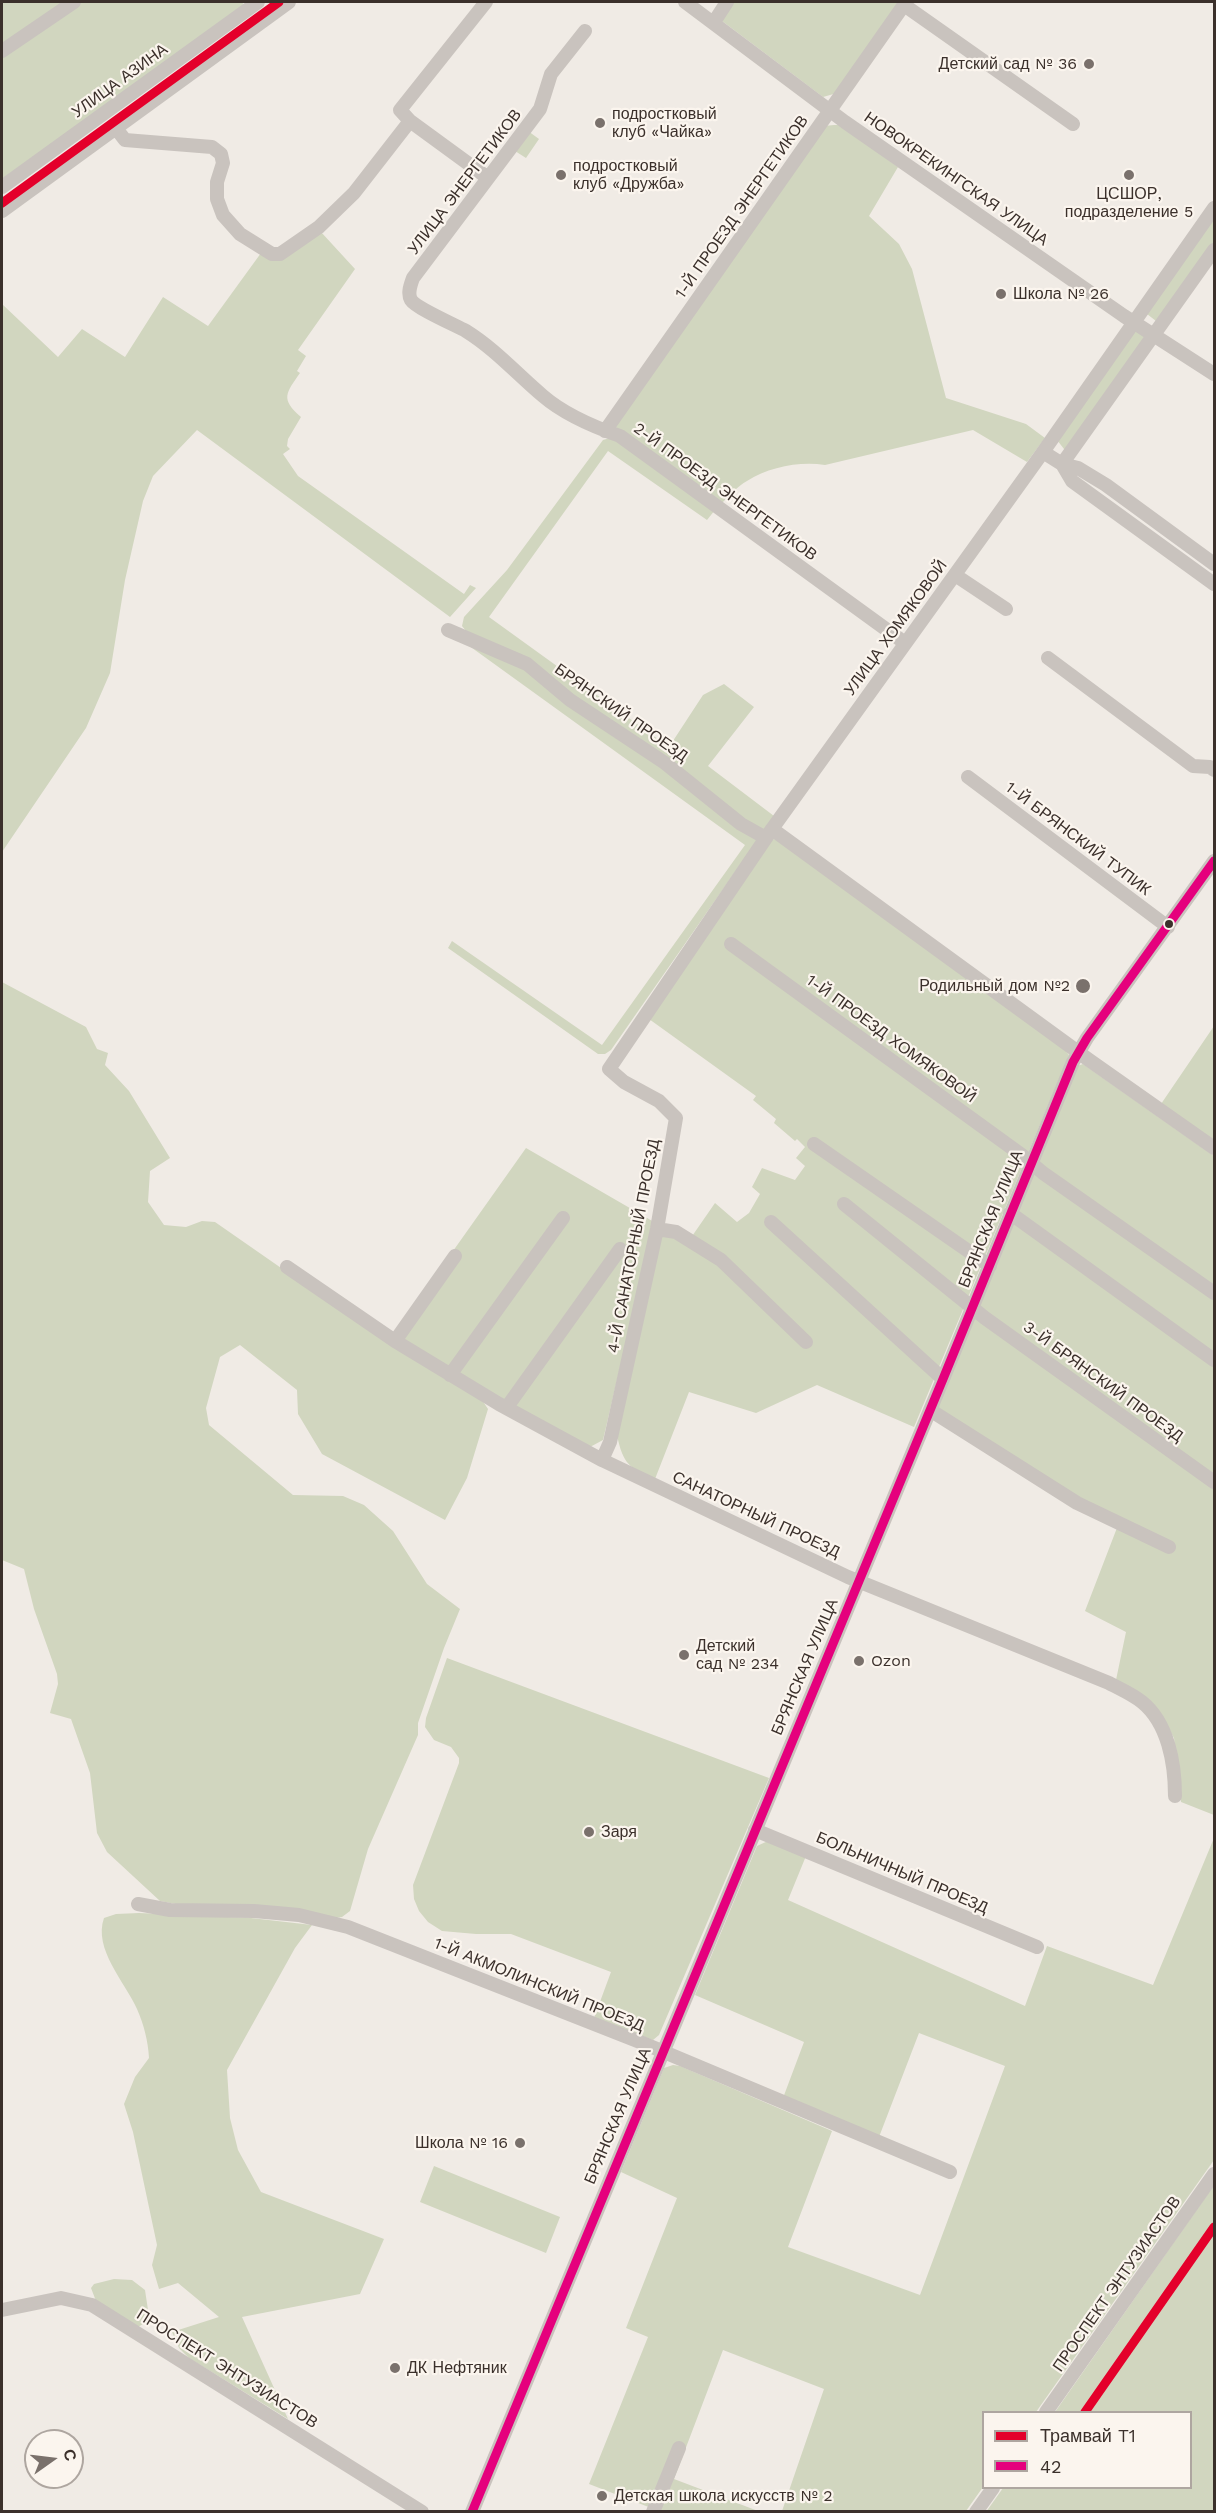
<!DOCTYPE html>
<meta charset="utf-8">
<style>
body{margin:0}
#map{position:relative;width:1216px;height:2513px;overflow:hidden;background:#f0ebe5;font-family:"Work Sans",sans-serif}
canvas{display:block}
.frame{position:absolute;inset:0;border:3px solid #3b302b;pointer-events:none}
.legend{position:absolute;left:982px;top:2411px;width:210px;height:78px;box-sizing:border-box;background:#fbf5ee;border:2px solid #aea6a0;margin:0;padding:8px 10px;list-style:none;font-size:18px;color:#3b302b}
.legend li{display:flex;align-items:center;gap:12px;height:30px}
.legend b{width:30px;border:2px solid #aea6a0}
.north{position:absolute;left:24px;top:2429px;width:60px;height:60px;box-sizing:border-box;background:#fbf5ee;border:2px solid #aea6a0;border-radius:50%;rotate:76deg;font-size:16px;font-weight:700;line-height:24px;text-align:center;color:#3b302b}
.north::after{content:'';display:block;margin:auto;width:21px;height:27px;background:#7a716c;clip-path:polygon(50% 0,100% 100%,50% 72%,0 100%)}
</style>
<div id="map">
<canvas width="1216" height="2513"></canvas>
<div class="frame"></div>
<ul class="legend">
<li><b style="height:8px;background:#e4002b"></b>Трамвай T1</li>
<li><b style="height:8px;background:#e5007d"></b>42</li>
</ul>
<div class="north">С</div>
</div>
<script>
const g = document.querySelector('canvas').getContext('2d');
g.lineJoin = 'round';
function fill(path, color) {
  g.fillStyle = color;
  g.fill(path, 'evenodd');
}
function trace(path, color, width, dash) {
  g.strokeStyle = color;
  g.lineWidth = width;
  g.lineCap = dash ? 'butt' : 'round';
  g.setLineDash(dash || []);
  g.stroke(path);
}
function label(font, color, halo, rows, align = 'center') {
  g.font = font + ' "Work Sans",sans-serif';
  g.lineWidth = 4.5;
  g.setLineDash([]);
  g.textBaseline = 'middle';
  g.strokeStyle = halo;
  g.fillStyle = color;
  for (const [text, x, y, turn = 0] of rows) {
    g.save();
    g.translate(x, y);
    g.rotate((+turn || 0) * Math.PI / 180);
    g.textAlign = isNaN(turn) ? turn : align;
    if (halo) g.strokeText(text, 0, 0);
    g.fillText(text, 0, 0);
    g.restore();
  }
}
fill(new Path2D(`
 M 2,2 L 241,2 L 245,5 L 2,179 Z
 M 731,2 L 903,2 L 837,93 L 823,97 L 722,21 Z
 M 834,125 L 840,125 L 898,167 L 869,216 L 899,244 L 912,269 L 946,398 L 1026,424 L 1045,438 L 1027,462 L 973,430 L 825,465 C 800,461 769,467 747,481 C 738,486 729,496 722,503 L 615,427 L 824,126 Z
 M 528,131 L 539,139 L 526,158 L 515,151 Z
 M 1214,215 L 1214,243 L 1160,319 L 1156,321 L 1147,314 Z
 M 321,232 L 355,269 L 298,350 L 306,356 L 297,371 L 300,373 C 286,393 280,399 301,417 L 288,439 L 287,446 L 290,449 L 283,454 L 298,476 L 464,594 L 470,585 L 476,588 L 450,617 L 197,430 L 153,476 L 143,501 L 125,580 L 110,673 L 86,728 L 2,852 L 2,304 L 58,357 L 82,329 L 125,357 L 163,297 L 208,326 L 261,253 Z
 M 1136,330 L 1146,336 L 1067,449 L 1064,449 L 1057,440 Z
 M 610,438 L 618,440 L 715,510 L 707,520 L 608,451 L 489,617 L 669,747 L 703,695 L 724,684 L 754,707 L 708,766 L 774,816 L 611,1050 L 605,1054 L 598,1054 L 448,948 L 452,941 L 602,1045 L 745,845 L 468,645 L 470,636 L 462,626 L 464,617 L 507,570 L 603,440 Z
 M 774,839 L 781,841 L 1065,1050 L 1069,1055 L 914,1427 L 817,1385 L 756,1413 L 689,1392 L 655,1479 C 629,1468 623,1464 617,1435 L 663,1225 L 688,1242 L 715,1203 L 737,1222 L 749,1213 L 760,1194 L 752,1187 L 762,1168 L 795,1180 L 805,1166 L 796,1158 L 805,1147 L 797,1139 L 795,1141 L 774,1123 L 776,1119 L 753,1100 L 756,1096 L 649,1019 L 769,841 Z
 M 2,982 L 86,1027 L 97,1049 L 108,1053 L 105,1065 L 129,1091 L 170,1158 L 150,1171 L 148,1202 L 164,1225 L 186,1227 L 202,1221 L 215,1222 L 389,1343 L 482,1400 L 488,1409 L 467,1478 L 445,1520 L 322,1454 L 298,1414 L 297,1390 L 240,1345 L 220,1357 L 206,1408 L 209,1425 L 293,1495 L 343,1496 L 364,1505 L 393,1531 L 427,1584 L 460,1609 L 444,1648 L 418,1723 L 418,1735 L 368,1849 L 350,1911 L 342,1917 L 330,1919 L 181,1905 L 160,1901 L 107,1852 L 97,1833 L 90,1773 L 71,1719 L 50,1713 L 58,1684 L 57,1674 L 34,1609 L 24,1569 L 2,1560 Z
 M 1214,1026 L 1214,1142 L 1161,1104 Z
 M 1083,1064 L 1214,1156 L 1214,1815 L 1181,1802 L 1174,1738 L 1159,1711 L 1116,1680 L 1126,1632 L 1085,1611 L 1120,1520 L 1077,1498 L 935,1410 L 1077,1066 Z
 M 526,1148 L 654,1222 L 603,1440 L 590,1447 L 457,1374 L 400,1338 L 402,1323 Z
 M 447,1658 L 769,1778 L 659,2035 L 653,2040 L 594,2018 L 611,1972 L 511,1934 L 476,1934 L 442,1931 L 428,1922 L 419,1911 L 414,1899 L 413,1885 L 459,1763 L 459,1758 L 451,1747 L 434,1740 L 425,1727 L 426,1718 Z
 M 1214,1838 L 1214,2160 L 1036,2412 L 984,2412 L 983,2487 L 966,2511 L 782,2511 L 824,2389 L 723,2350 L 674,2479 L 758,2511 L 659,2511 L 589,2484 L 648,2337 L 626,2328 L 677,2198 L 621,2172 L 664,2068 L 673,2065 L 680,2066 L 832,2131 L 788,2247 L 920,2295 L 1005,2066 L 919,2033 L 879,2137 L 783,2098 L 804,2042 L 695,1995 L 757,1846 L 770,1840 L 806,1856 L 788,1900 L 1025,2006 L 1047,1946 L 1153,1985 Z
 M 139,1913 L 251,1918 L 312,1925 L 295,1948 L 227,2070 L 230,2118 L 238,2150 L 261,2192 L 384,2239 L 360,2294 L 242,2317 L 288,2419 L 189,2358 L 179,2348 L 172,2332 L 219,2317 L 178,2283 L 159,2289 L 152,2265 L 157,2245 L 133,2132 L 124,2104 L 135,2077 L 149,2058 C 148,2041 144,2025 137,2009 C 125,1982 93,1949 104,1918 L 116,1914 Z
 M 434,2166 L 560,2217 L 546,2253 L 420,2202 Z
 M 1214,2185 L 1214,2511 L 986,2512 L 1003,2488 L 1190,2488 L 1190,2412 L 1055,2412 Z
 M 114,2279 L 132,2280 L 145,2290 L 148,2310 L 143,2324 L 138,2327 L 96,2301 L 91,2288 L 94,2284 Z`), '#d1d6bf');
trace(new Path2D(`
 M 486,2 L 400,110 L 410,121 L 488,178
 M 685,2 L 845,122 L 1124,316 L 1214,374
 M 904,5 L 1073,124
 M 714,22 L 727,2
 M 585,31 L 551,74 L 540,109 L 413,278 C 411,284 407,293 411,300 C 416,308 455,325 466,331 C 495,349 518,375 543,396 C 565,415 594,427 620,436 L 905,643
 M 2,51 L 74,2
 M 115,127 L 125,140 L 212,147 L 221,154 L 223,163 L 217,182 L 217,199 L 223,215 L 240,234 L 272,254 L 280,254 L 319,227 L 354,193 L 410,121
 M 2,187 L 258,2
 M 2,211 L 289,2
 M 1214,250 L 1062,464 L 1078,468 L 1106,485 L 1214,564
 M 605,431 L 906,2
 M 1043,452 L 1062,464 L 1072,481 L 1214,584
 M 955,575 L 1006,609
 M 448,630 L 527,664 L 570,700 L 665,763 L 741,824 L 766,838
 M 1048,658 L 1193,766 L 1210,767 L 1214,770
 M 968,777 L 1168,927
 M 772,829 L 1089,1060 L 1214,1148
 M 731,944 L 1023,1156 L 1043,1173 L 1214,1293
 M 814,1144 L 990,1266
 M 844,1204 L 985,1318 L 1214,1482
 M 1010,1213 L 1214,1360
 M 771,1222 L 943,1379
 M 657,1229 L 676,1232 L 721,1260 L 806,1342
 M 287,1267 L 395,1341 L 499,1404 L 602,1460 L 848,1577 L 1109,1683 C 1120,1689 1132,1694 1142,1702 C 1168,1723 1175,1763 1175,1796
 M 395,1341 L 455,1256
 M 450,1375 L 563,1218
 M 507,1407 L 620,1249
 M 930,1410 L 1077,1503 L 1169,1547
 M 602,1460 L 610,1442 L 657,1229 L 676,1118 L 659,1101 L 624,1082 L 609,1069 L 772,829 L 1043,452 L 1214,208
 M 755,1830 L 1037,1947
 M 138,1904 L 170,1910 L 254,1911 L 299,1915 L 348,1927 L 645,2044 L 950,2172
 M 2,2310 L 61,2298 L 92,2305 L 422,2512
 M 1046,2412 L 1214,2174
 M 472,2512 L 943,1379 L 1073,1062 L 1087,1038 L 1214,861
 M 653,2512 L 679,2448
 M 976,2512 L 993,2488`), '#c9c3be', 14);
trace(new Path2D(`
 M 472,2512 L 943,1379 L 1073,1062 L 1087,1038 L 1214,861`), '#e5007d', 9);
trace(new Path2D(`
 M 2,203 L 279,2
 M 1085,2412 L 1214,2227`), '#e4002b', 9);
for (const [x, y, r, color] of [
 [1089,64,6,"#7a716c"],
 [600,123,6,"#7a716c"],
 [561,175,6,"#7a716c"],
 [1129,175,6,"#7a716c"],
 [1001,294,6,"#7a716c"],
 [1169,924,5,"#3b302b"],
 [1083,986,8,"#7a716c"],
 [684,1655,6,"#7a716c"],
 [859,1661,6,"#7a716c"],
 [589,1832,6,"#7a716c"],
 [520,2143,6,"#7a716c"],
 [395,2368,6,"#7a716c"],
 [602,2496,6,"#7a716c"]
]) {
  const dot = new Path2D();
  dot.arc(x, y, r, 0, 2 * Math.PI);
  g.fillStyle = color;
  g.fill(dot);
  trace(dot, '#fbf5ee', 2);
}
label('16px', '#3b302b', '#fbf5ee', [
 ["Детский сад № 36",1077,64,"right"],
 ["подростковый",612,114],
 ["клуб «Чайка»",612,132],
 ["подростковый",573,166],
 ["клуб «Дружба»",573,184],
 ["ЦСШОР,",1129,194,"center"],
 ["подразделение 5",1129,212,"center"],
 ["Школа № 26",1013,294],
 ["Родильный дом №2",1070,986,"right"],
 ["Детский",696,1646],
 ["сад № 234",696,1664],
 ["Ozon",871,1661],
 ["Заря",601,1832],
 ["Школа № 16",508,2143,"right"],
 ["ДК Нефтяник",407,2368],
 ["Детская школа искусств № 2",614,2496]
], 'left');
label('16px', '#3b302b', '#fbf5ee', [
 ["УЛИЦА АЗИНА",120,81,-36],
 ["НОВОКРЕКИНГСКАЯ УЛИЦА",956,179,35],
 ["УЛИЦА ЭНЕРГЕТИКОВ",465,182,-53],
 ["1-Й ПРОЕЗД ЭНЕРГЕТИКОВ",742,207,-55],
 ["2-Й ПРОЕЗД ЭНЕРГЕТИКОВ",725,492,36],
 ["УЛИЦА ХОМЯКОВОЙ",896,628,-54],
 ["БРЯНСКИЙ ПРОЕЗД",621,713,35],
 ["1-Й БРЯНСКИЙ ТУПИК",1078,839,37],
 ["1-Й ПРОЕЗД ХОМЯКОВОЙ",891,1039,36],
 ["БРЯНСКАЯ УЛИЦА",991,1219,-68],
 ["4-Й САНАТОРНЫЙ ПРОЕЗД",634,1246,-79],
 ["3-Й БРЯНСКИЙ ПРОЕЗД",1103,1382,36],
 ["САНАТОРНЫЙ ПРОЕЗД",756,1515,25],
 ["БРЯНСКАЯ УЛИЦА",805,1667,-67],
 ["БОЛЬНИЧНЫЙ ПРОЕЗД",902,1873,23],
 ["1-Й АКМОЛИНСКИЙ ПРОЕЗД",539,1985,22],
 ["БРЯНСКАЯ УЛИЦА",618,2116,-67],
 ["ПРОСПЕКТ ЭНТУЗИАСТОВ",1117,2284,-55],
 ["ПРОСПЕКТ ЭНТУЗИАСТОВ",227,2369,32]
]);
</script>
